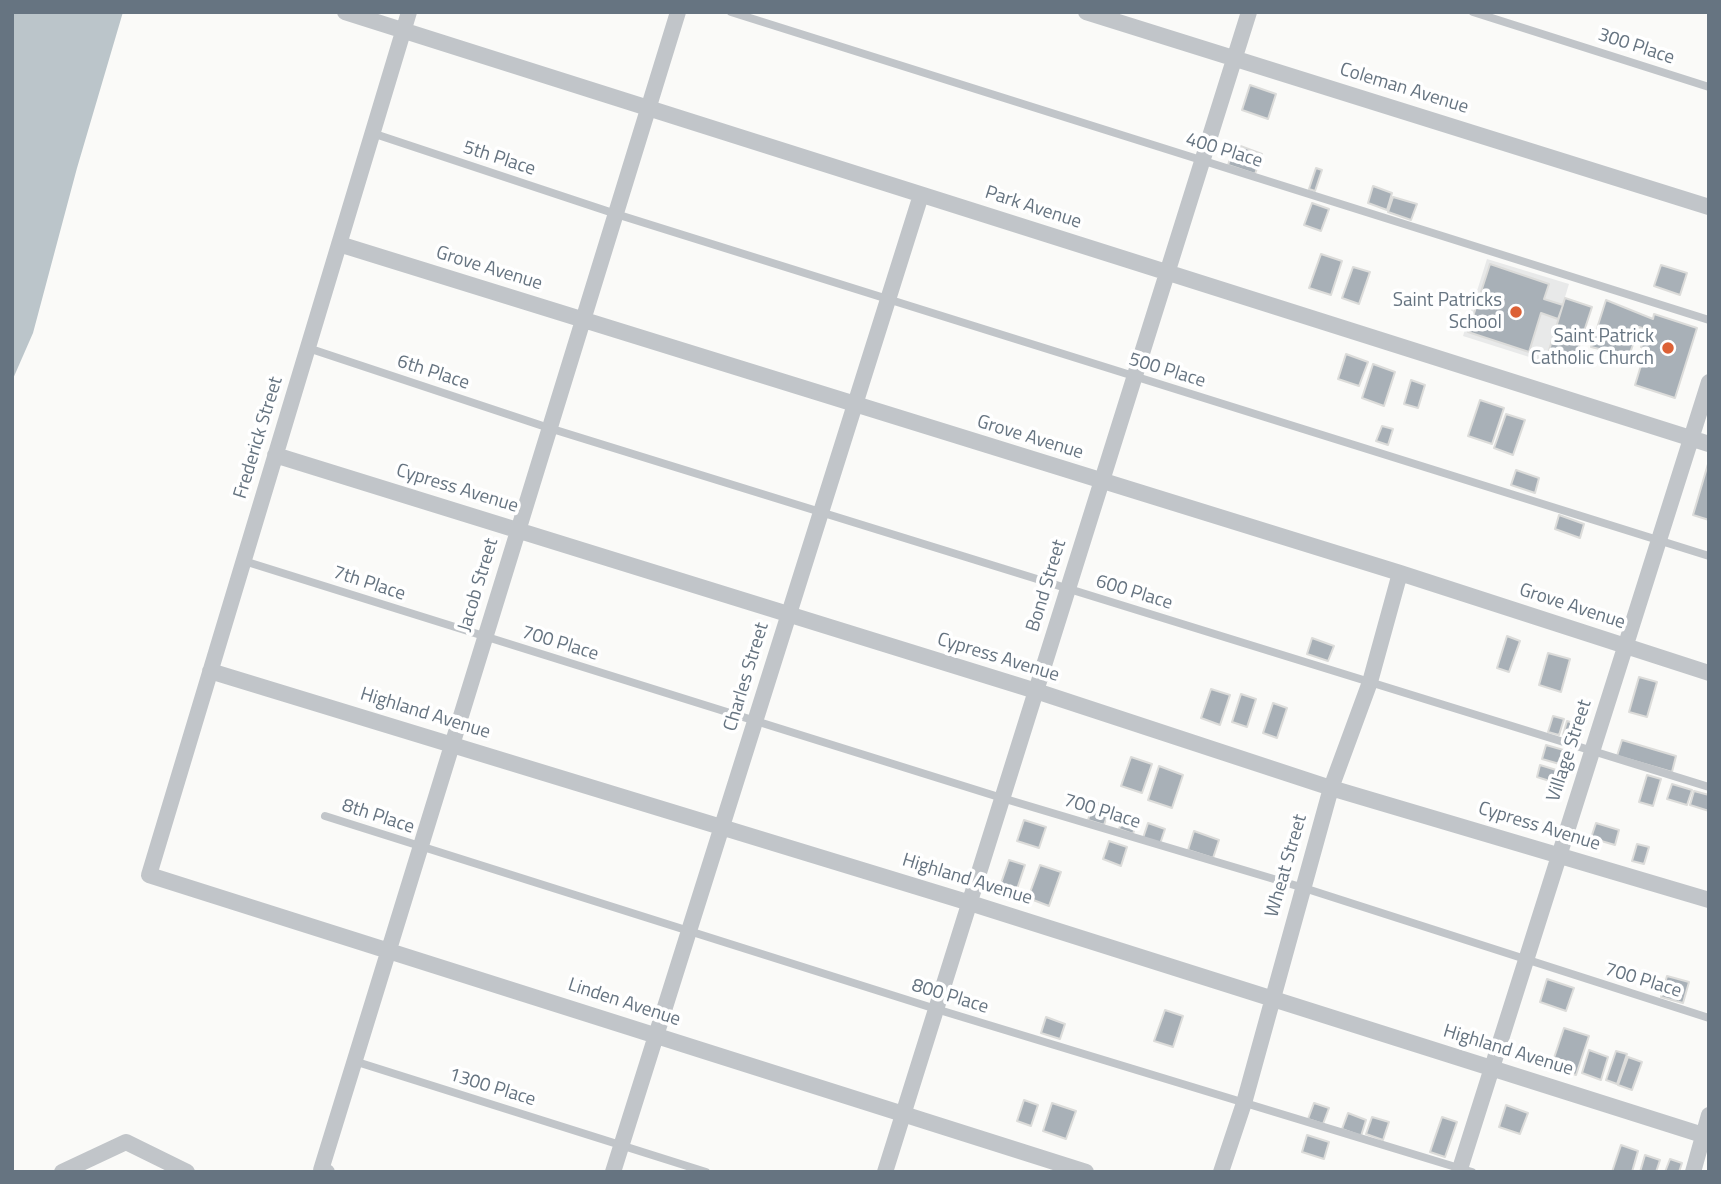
<!DOCTYPE html>
<style>
body{margin:0}
#map{position:relative;width:1721px;height:1184px;overflow:hidden;background:#fafaf8;font-family:"Titillium Web",sans-serif}
canvas{display:block}
.frame{position:absolute;inset:0;border:14px solid #667481;pointer-events:none}
</style>
<div id="map">
<canvas width="1721" height="1184"></canvas>
<div class="frame"></div>
</div>
<script>
const g = document.querySelector('canvas').getContext('2d');
g.lineJoin = 'round';
function fill(path, color) {
  g.fillStyle = color;
  g.fill(path, 'evenodd');
}
function trace(path, color, width, dash) {
  g.strokeStyle = color;
  g.lineWidth = width;
  g.lineCap = dash ? 'butt' : 'round';
  g.setLineDash(dash || []);
  g.stroke(path);
}
function label(font, color, halo, rows, align = 'center') {
  g.font = font + ' "Titillium Web",sans-serif';
  g.lineWidth = 7;
  g.setLineDash([]);
  g.textBaseline = 'middle';
  g.strokeStyle = halo;
  g.fillStyle = color;
  for (const [text, x, y, turn = 0] of rows) {
    g.save();
    g.translate(x, y);
    g.rotate((+turn || 0) * Math.PI / 180);
    g.textAlign = isNaN(turn) ? turn : align;
    if (halo) g.strokeText(text, 0, 0);
    g.fillText(text, 0, 0);
    g.restore();
  }
}
fill(new Path2D(`
 M 1487,259 L 1569,284 L 1545,362 L 1463,336 Z`), '#e8e9e9');
fill(new Path2D(`
 M 12,12 L 123,12 L 77,168 L 33,333 L 12,381 Z`), '#bbc5ca');
const building = new Path2D(`
 M 1250,85 L 1276,94 L 1268,119 L 1242,110 Z
 M 1235,144 L 1262,154 L 1255,174 L 1228,165 Z
 M 1316,168 L 1322,170 L 1315,191 L 1309,189 Z
 M 1373,186 L 1392,193 L 1387,210 L 1368,203 Z
 M 1393,197 L 1417,204 L 1411,220 L 1388,212 Z
 M 1312,203 L 1329,209 L 1321,231 L 1304,225 Z
 M 1321,254 L 1342,261 L 1331,295 L 1309,288 Z
 M 1490,264 L 1549,284 L 1544,299 L 1563,305 L 1558,319 L 1541,313 L 1529,352 L 1468,332 Z
 M 1661,265 L 1687,273 L 1680,295 L 1654,286 Z
 M 1353,267 L 1370,272 L 1359,304 L 1342,298 Z
 M 1565,298 L 1592,307 L 1573,365 L 1547,357 Z
 M 1606,300 L 1653,319 L 1654,314 L 1697,328 L 1675,398 L 1635,385 L 1646,349 L 1641,347 L 1643,341 L 1638,339 L 1642,328 L 1639,327 L 1629,356 L 1591,347 Z
 M 1346,354 L 1368,362 L 1359,386 L 1338,379 Z
 M 1373,364 L 1395,372 L 1384,406 L 1362,398 Z
 M 1411,380 L 1425,385 L 1418,408 L 1404,404 Z
 M 1480,400 L 1504,408 L 1492,444 L 1468,436 Z
 M 1506,414 L 1525,420 L 1513,455 L 1494,448 Z
 M 1382,426 L 1393,429 L 1388,445 L 1376,441 Z
 M 1708,464 L 1709,464 L 1709,520 L 1693,515 Z
 M 1516,470 L 1539,478 L 1535,493 L 1511,485 Z
 M 1559,515 L 1584,524 L 1580,538 L 1555,529 Z
 M 1507,636 L 1520,641 L 1509,672 L 1497,668 Z
 M 1312,638 L 1334,646 L 1328,661 L 1307,654 Z
 M 1548,653 L 1570,659 L 1561,692 L 1539,685 Z
 M 1639,677 L 1657,682 L 1647,717 L 1629,712 Z
 M 1211,689 L 1230,695 L 1220,725 L 1201,718 Z
 M 1241,694 L 1256,699 L 1247,727 L 1232,722 Z
 M 1273,703 L 1287,708 L 1277,738 L 1263,733 Z
 M 1553,716 L 1564,719 L 1559,735 L 1548,732 Z
 M 1567,721 L 1580,725 L 1576,739 L 1563,735 Z
 M 1622,740 L 1676,756 L 1672,772 L 1617,756 Z
 M 1546,745 L 1567,751 L 1563,765 L 1542,759 Z
 M 1131,757 L 1152,764 L 1142,793 L 1121,786 Z
 M 1540,765 L 1566,773 L 1562,785 L 1537,777 Z
 M 1159,766 L 1183,775 L 1172,808 L 1148,800 Z
 M 1647,775 L 1661,779 L 1653,806 L 1639,802 Z
 M 1672,784 L 1692,790 L 1687,805 L 1667,799 Z
 M 1694,791 L 1709,795 L 1709,811 L 1690,805 Z
 M 1094,802 L 1110,807 L 1104,825 L 1088,820 Z
 M 1124,814 L 1138,818 L 1133,834 L 1119,829 Z
 M 1024,820 L 1046,827 L 1039,848 L 1017,841 Z
 M 1148,823 L 1165,829 L 1160,844 L 1143,838 Z
 M 1596,823 L 1619,830 L 1615,845 L 1591,838 Z
 M 1194,831 L 1219,840 L 1213,858 L 1188,850 Z
 M 1109,841 L 1127,847 L 1121,866 L 1103,859 Z
 M 1637,844 L 1649,847 L 1644,864 L 1632,861 Z
 M 1009,860 L 1025,865 L 1015,895 L 999,889 Z
 M 1040,865 L 1061,872 L 1049,906 L 1028,898 Z
 M 1667,976 L 1689,982 L 1683,1003 L 1661,997 Z
 M 1547,979 L 1574,988 L 1566,1011 L 1540,1002 Z
 M 1165,1010 L 1183,1016 L 1173,1047 L 1154,1041 Z
 M 1046,1017 L 1065,1024 L 1060,1039 L 1041,1033 Z
 M 1564,1028 L 1589,1036 L 1576,1075 L 1551,1067 Z
 M 1589,1050 L 1608,1057 L 1601,1080 L 1582,1073 Z
 M 1616,1051 L 1627,1054 L 1617,1084 L 1606,1080 Z
 M 1628,1057 L 1642,1062 L 1632,1090 L 1618,1085 Z
 M 1024,1100 L 1038,1105 L 1031,1126 L 1017,1121 Z
 M 1052,1103 L 1076,1111 L 1066,1139 L 1043,1131 Z
 M 1314,1103 L 1329,1108 L 1323,1124 L 1308,1119 Z
 M 1506,1105 L 1528,1113 L 1520,1134 L 1499,1127 Z
 M 1348,1113 L 1366,1120 L 1361,1136 L 1342,1129 Z
 M 1372,1117 L 1389,1122 L 1383,1140 L 1366,1134 Z
 M 1442,1117 L 1457,1122 L 1445,1157 L 1430,1152 Z
 M 1307,1135 L 1329,1142 L 1324,1159 L 1302,1152 Z
 M 1621,1145 L 1638,1151 L 1632,1172 L 1612,1172 Z
 M 1645,1155 L 1660,1160 L 1656,1172 L 1640,1172 Z
 M 1670,1159 L 1682,1163 L 1679,1172 L 1665,1172 Z`);
fill(building, '#a8b0b7');
trace(building, '#dcdcda', 2);
trace(new Path2D(`
 M 731,12 L 1709,320
 M 1473,12 L 1709,87
 M 372,133 L 616,214 L 1709,556
 M 308,348 L 549,428 L 1709,787
 M 244,561 L 1002,798 L 1304,888 L 1709,1018
 M 325,816 L 936,1009 L 1472,1172
 M 354,1061 L 706,1172`), '#c1c5c9', 8);
trace(new Path2D(`
 M 345,12 L 1709,444
 M 409,12 L 149,875 L 1086,1172
 M 1086,12 L 1709,207
 M 339,244 L 1400,573 L 1709,673
 M 275,455 L 1036,691 L 1331,788 L 1709,900
 M 210,671 L 970,903 L 1709,1137
 M 62,1172 L 126,1142 L 187,1172
 M 327,1172 L 321,1170 L 678,12
 M 613,1172 L 921,195
 M 885,1172 L 1249,12
 M 1221,1172 L 1244,1103 L 1331,788 L 1370,682 L 1400,573
 M 1459,1172 L 1709,382
 M 1693,1172 L 1709,1115`), '#c1c5c9', 16);
for (const [x, y, r, color] of [
 [1516,312,7,"#dc6136"],
 [1668,348,7,"#dc6136"]
]) {
  const dot = new Path2D();
  dot.arc(x, y, r, 0, 2 * Math.PI);
  g.fillStyle = color;
  g.fill(dot);
  trace(dot, '#fff', 2.5);
}
label('19px', '#667481', '#fff', [
 ["300 Place",1636,47,18],
 ["Coleman Avenue",1404,89,17],
 ["400 Place",1224,151,17],
 ["5th Place",499,159,18],
 ["Park Avenue",1033,208,18],
 ["Grove Avenue",489,269,17],
 ["500 Place",1167,371,17],
 ["6th Place",433,373,18],
 ["Frederick Street",259,438,-73],
 ["Grove Avenue",1030,438,17],
 ["Cypress Avenue",457,489,17],
 ["7th Place",369,584,18],
 ["Jacob Street",479,585,-73],
 ["Bond Street",1047,586,-73],
 ["600 Place",1134,593,17],
 ["Grove Avenue",1572,607,18],
 ["700 Place",560,644,17],
 ["Cypress Avenue",998,658,17],
 ["Charles Street",747,677,-73],
 ["Highland Avenue",425,714,17],
 ["Village Street",1570,751,-72],
 ["700 Place",1102,812,17],
 ["8th Place",378,817,18],
 ["Cypress Avenue",1539,827,17],
 ["Wheat Street",1287,866,-74],
 ["Highland Avenue",967,880,17],
 ["700 Place",1643,981,17],
 ["800 Place",950,997,17],
 ["Linden Avenue",624,1003,18],
 ["Highland Avenue",1508,1051,17],
 ["1300 Place",492,1088,17]
]);
label('19px', '#667481', '#fff', [
 ["Saint Patricks",1502,301],
 ["School",1502,323],
 ["Saint Patrick",1654,337],
 ["Catholic Church",1654,359]
], 'right');
</script>
